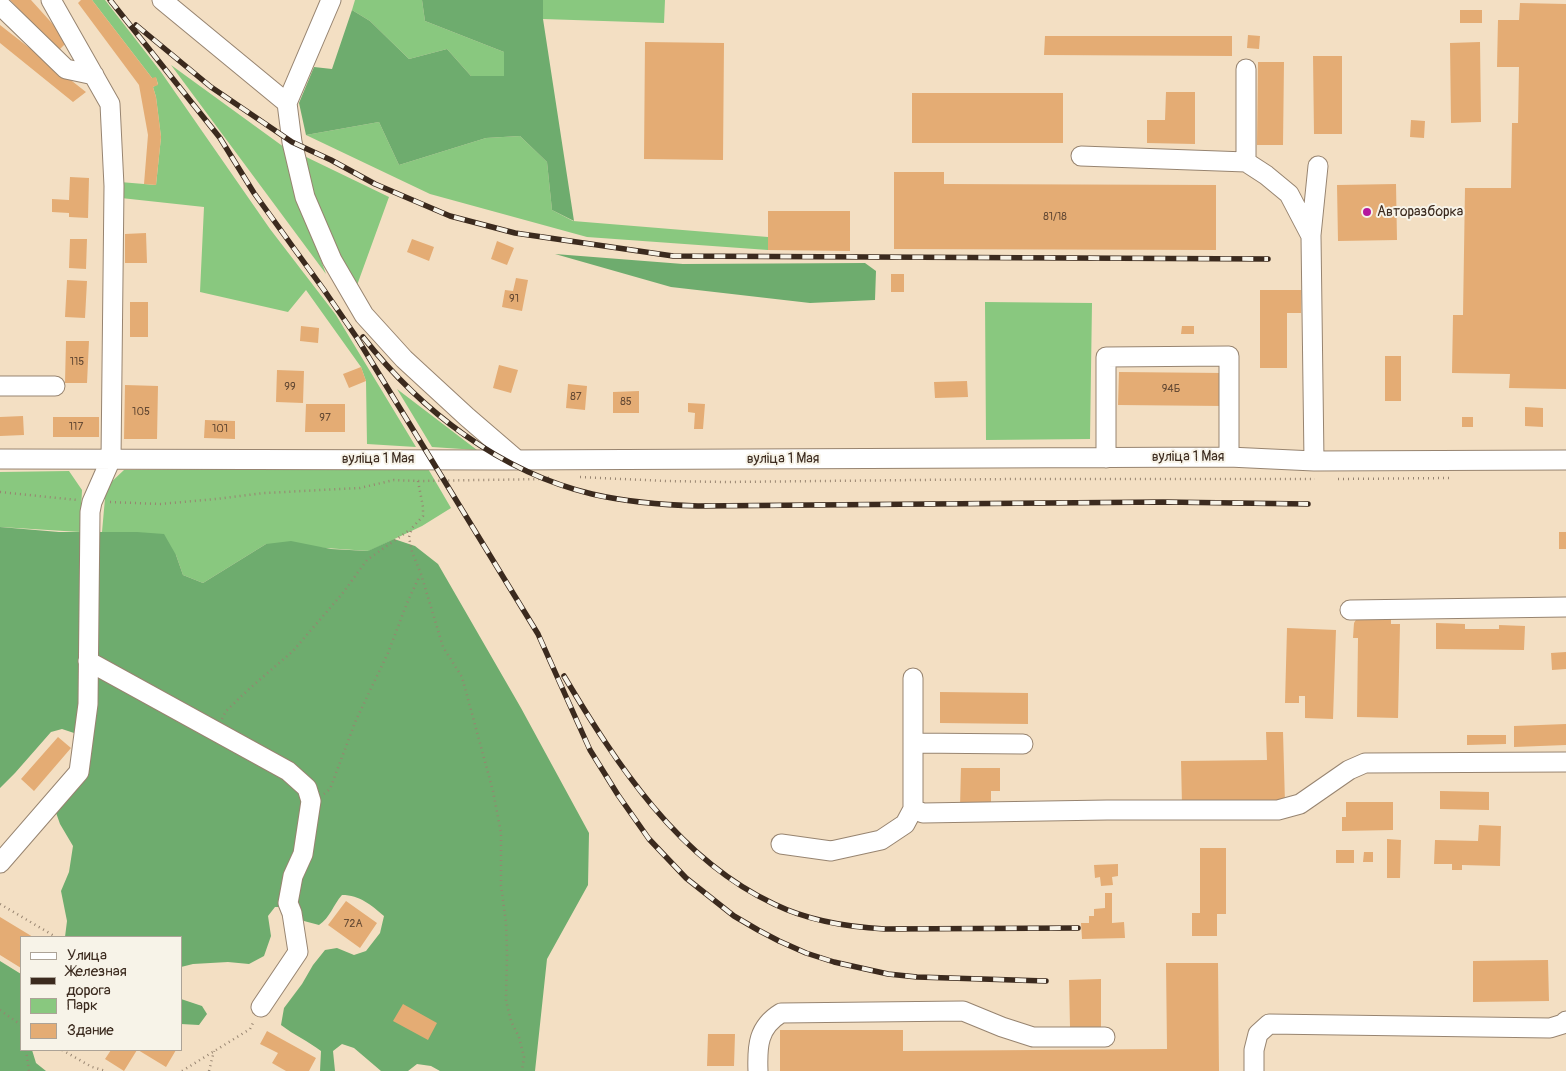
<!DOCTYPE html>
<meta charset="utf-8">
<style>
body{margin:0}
#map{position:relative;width:1566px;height:1071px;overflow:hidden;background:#f3dfc3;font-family:Pangolin,sans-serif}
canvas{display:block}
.legend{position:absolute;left:20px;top:936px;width:162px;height:115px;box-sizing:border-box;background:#f7f3e8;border:1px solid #aca397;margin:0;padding:6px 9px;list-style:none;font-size:15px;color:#3b2a1e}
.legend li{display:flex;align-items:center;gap:10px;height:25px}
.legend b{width:25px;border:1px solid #aca397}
</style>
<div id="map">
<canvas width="1566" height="1071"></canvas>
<ul class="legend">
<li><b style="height:6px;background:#fff"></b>Улица</li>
<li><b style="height:6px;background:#3b2a1e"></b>Железная дорога</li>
<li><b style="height:14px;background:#89c87f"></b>Парк</li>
<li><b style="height:14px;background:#e4ac74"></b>Здание</li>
</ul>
</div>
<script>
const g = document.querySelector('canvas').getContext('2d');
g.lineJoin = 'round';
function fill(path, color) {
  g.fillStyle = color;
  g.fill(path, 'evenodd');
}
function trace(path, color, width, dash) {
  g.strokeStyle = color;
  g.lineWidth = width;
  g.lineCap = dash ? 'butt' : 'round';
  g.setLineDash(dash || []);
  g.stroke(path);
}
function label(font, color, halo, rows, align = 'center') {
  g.font = font + ' Pangolin,sans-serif';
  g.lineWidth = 4;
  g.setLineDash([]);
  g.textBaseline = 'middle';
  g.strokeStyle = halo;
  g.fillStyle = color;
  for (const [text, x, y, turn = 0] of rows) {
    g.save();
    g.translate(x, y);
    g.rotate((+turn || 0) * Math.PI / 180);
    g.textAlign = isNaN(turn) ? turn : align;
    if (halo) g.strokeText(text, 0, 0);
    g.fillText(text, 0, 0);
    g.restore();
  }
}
fill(new Path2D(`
 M 92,0 L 105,0 L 161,72 L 270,229 L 336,315 L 416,447 L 367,444 L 366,381 L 361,367 L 306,290 L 288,312 L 200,292 L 204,207 L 121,198 L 120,182 L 156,185 L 161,137 L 156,97 L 153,87 L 158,84 L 156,78 L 152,78 Z
 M 355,0 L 422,0 L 425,21 L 504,52 L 504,76 L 471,76 L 447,49 L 409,59 L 370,21 L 352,10 Z
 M 543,0 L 665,0 L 664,23 L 543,19 Z
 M 171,65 L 288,150 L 299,199 L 326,274 Z
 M 379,122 L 399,165 L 486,138 L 520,136 L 547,162 L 552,210 L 573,221 L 768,237 L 768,250 L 587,237 L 430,194 L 306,135 Z
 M 302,155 L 389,197 L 356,288 L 323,227 Z
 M 985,302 L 1092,303 L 1090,439 L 986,440 Z
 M 397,389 L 477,450 L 432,447 Z
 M 427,467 L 451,508 L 422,526 L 369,551 L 266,544 L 203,583 L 183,575 L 176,555 L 102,532 L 106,487 L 124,470 Z
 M 69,471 L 82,490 L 80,532 L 0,527 L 0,472 Z`), '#89c87f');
fill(new Path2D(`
 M 422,0 L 543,0 L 543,19 L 574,221 L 552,210 L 547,162 L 520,136 L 486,138 L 399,165 L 379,122 L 306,135 L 299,103 L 314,67 L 332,69 L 352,10 L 370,21 L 409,59 L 447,49 L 471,76 L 504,76 L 504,52 L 425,21 Z
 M 555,254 L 683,264 L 865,263 L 876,271 L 875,300 L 810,303 L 671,287 Z
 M 0,527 L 59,532 L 137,532 L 164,534 L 176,555 L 183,575 L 203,583 L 266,544 L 291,541 L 331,549 L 368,551 L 394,539 L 415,546 L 438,564 L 521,708 L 589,833 L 588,885 L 547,959 L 535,1071 L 440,1071 L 431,1066 L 417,1064 L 408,1071 L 381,1071 L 354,1048 L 342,1044 L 333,1051 L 335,1071 L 320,1071 L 321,1051 C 308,1041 294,1035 281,1025 L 284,1008 L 302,984 L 313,965 L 325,950 L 337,948 L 354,955 L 366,951 L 380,933 L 384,916 C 371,905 360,895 342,895 C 333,905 330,918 319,925 L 304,921 L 282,907 L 275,907 L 268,916 L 271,936 L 264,956 L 249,964 L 228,962 L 193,964 L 181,967 L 181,937 L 65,937 L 67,921 L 61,891 L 69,872 L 73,846 L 60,824 L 54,807 L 70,776 L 77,734 L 62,729 L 51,732 L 15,773 L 0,788 Z
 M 0,961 L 21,974 L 21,1050 L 32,1050 L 36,1063 L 46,1071 L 0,1071 Z
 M 181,999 L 202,1006 L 207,1014 L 199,1025 L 181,1024 Z`), '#6eac6e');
fill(new Path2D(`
 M 10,0 L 31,0 L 68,41 L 59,50 Z
 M 81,0 L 92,0 L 152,78 L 156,77 L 158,85 L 153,87 L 156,97 L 161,137 L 156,185 L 144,184 L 148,135 L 139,85 L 78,3 Z
 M 1520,3 L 1566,4 L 1566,389 L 1509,388 L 1510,374 L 1452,373 L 1453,315 L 1463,315 L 1465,188 L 1511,188 L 1512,123 L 1518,123 L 1519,67 L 1497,67 L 1498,20 L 1519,20 Z
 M 1460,10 L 1482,10 L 1482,23 L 1460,23 Z
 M 0,25 L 86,92 L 73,102 L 0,43 Z
 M 1248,35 L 1260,36 L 1259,49 L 1247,48 Z
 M 1045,36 L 1232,36 L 1232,56 L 1044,55 Z
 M 645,42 L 724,43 L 723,160 L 644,159 Z
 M 1480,42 L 1481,122 L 1451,123 L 1450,43 Z
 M 1313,56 L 1342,56 L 1342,134 L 1314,134 Z
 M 1258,62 L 1284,62 L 1283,145 L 1257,145 Z
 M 1166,92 L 1195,92 L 1195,144 L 1147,143 L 1147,120 L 1165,120 Z
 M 912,93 L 1063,93 L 1063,143 L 912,143 Z
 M 1411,120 L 1425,121 L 1424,138 L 1410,137 Z
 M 894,172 L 944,172 L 944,184 L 1216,185 L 1216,250 L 894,249 Z
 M 70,177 L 89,178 L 88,218 L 69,217 L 69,213 L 52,212 L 52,199 L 69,200 Z
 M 1396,184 L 1397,240 L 1338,241 L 1337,185 Z
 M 768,211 L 850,211 L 850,251 L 768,250 Z
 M 146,233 L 147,263 L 125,263 L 125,234 Z
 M 70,239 L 87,239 L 86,269 L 69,268 Z
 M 412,239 L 434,247 L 429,261 L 407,252 Z
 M 497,241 L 514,248 L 507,265 L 491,259 Z
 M 891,274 L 904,274 L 904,292 L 891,292 Z
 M 516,278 L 528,280 L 522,311 L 502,307 L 505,290 L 513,291 Z
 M 67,280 L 87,281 L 85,318 L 65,317 Z
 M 1260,290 L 1301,290 L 1301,313 L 1287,313 L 1287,368 L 1260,368 Z
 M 130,302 L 148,302 L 148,337 L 130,337 Z
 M 301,326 L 319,328 L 318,343 L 300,341 Z
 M 1182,326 L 1194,326 L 1194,334 L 1181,334 Z
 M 66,341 L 89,341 L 87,383 L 65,383 Z
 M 1385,356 L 1401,356 L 1401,401 L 1385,401 Z
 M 499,365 L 518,370 L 511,393 L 493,388 Z
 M 361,367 L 366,381 L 349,388 L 343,374 Z
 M 277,370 L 304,371 L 303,403 L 276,402 Z
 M 1119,372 L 1223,373 L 1223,406 L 1118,405 Z
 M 967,381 L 968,397 L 935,398 L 934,382 Z
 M 568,384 L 587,386 L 585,410 L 566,408 Z
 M 125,385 L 158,386 L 157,439 L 124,439 Z
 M 639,391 L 639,413 L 613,413 L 613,392 Z
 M 688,403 L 705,404 L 703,429 L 694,429 L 695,413 L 688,412 Z
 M 306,404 L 345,404 L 345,432 L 305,432 Z
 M 1525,407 L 1543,408 L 1543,427 L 1525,426 Z
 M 23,416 L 24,435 L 0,436 L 0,417 Z
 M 53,417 L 99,417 L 99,437 L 53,437 Z
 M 1462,417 L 1473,417 L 1473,427 L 1462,427 Z
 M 205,420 L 235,421 L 235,439 L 204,438 Z
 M 1559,532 L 1566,532 L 1566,549 L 1559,549 Z
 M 1360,613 L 1391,614 L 1391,624 L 1400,624 L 1398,718 L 1357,717 L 1358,638 L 1353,638 L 1354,623 Z
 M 1436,623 L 1465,624 L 1465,629 L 1499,629 L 1499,625 L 1525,626 L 1524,650 L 1436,649 Z
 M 1287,628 L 1336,630 L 1333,719 L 1305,718 L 1305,696 L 1299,696 L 1299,703 L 1285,703 Z
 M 1566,652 L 1566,669 L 1552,670 L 1551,653 Z
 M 940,692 L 1028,693 L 1028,724 L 940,723 Z
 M 1566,724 L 1566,745 L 1514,747 L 1514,726 Z
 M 1266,732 L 1283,732 L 1285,803 L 1182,805 L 1181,761 L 1267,760 Z
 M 1467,735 L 1506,735 L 1506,744 L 1467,745 Z
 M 58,737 L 71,748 L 34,791 L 21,779 Z
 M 961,768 L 1000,768 L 1000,791 L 991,791 L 991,808 L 960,807 Z
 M 1440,791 L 1489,792 L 1489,810 L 1440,809 Z
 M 1346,802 L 1393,802 L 1393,830 L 1342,831 L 1342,817 L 1346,817 Z
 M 1479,825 L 1501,826 L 1500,866 L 1462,865 L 1462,870 L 1452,870 L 1452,864 L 1434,864 L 1435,840 L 1478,841 Z
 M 1387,839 L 1401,840 L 1400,878 L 1387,878 Z
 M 1200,848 L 1226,848 L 1226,914 L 1217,914 L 1217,936 L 1192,936 L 1192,913 L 1200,913 Z
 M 1336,850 L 1354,850 L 1354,863 L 1336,863 Z
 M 1364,852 L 1373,852 L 1373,862 L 1363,862 Z
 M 1118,864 L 1118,876 L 1112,877 L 1113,885 L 1101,886 L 1100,877 L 1095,878 L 1094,865 Z
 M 1105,893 L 1112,893 L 1112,923 L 1124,922 L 1125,938 L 1082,939 L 1081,923 L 1089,923 L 1089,916 L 1094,916 L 1094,909 L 1105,908 Z
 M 346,901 L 377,923 L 360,948 L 328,925 Z
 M 0,917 L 33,937 L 21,937 L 21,968 L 0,955 Z
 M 1548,960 L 1549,1001 L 1473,1002 L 1473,961 Z
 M 1166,963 L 1218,963 L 1219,1071 L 780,1071 L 780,1030 L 903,1030 L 903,1051 L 1167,1049 Z
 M 1101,979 L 1101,1027 L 1070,1027 L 1069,980 Z
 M 403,1004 L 437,1023 L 428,1040 L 393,1021 Z
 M 267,1031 L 316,1058 L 309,1071 L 286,1071 L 272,1063 L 278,1053 L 260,1044 Z
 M 708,1034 L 735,1034 L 734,1066 L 707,1066 Z
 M 111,1050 L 137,1050 L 124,1071 L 105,1059 Z
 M 138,1050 L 176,1050 L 166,1067 Z`), '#e4ac74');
const minor = new Path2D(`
 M 162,0 L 287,103
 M 331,0 L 287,103 L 292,142 L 305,197 L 332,260 L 364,315 L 404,359 L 467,417 L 517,460
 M 0,5 L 66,69 L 94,75
 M 1246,69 L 1246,162
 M 1081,156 L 1246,162 L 1266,175 L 1289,194 L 1311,236 L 1314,461
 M 1311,235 L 1318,166
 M 0,386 L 55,386
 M 1106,458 L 1106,357 L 1229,356 L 1229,457
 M 0,459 L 505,460 L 1229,457 L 1314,461 L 1566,460
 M 1350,610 L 1566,607
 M 88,661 L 288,771 L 307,788 L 311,801 L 303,854 L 293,876 L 288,903 L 292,913 L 298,952 L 261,1007
 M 913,678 L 913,809 L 923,813 L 1107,810 L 1278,810 L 1300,804 L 1349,770 L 1365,763 L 1566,762
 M 913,743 L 1023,744
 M 781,844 L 831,851 L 881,840 L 905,824 L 913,809
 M 0,863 L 79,772 L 88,704 L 90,512 L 92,502 L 111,459 L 114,186 L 110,104 L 51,0
 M 758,1071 C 757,1046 758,1027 781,1013 L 963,1011 L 1002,1027 L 1033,1037 L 1105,1037
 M 1254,1071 L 1254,1050 L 1258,1034 L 1269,1024 L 1550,1028 L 1563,1024 L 1566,1021`);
trace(minor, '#978470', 21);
trace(new Path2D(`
 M 580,477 L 665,481 L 727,482 L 1013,479 L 1315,479
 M 1338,479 L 1450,478
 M 418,481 L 423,507 L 423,516 L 412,528 L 409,537 L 412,552 L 421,574 L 443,647 L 462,677 L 493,791 L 501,833 L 501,886 L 506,922 L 507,954 L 506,1001 L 511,1021 L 519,1037 L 524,1057 L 522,1071
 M 0,492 L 77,500
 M 110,502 L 160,504 L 216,499 L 264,493 L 360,488 L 394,480 L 418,481 L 544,479 L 550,477
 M 222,719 L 226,711 L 249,689 L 293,651 L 342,594 L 367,560 L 411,529
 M 324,794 L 330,789 L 356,720 L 388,653 L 407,603 L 420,575
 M 0,904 L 56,937
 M 0,1010 L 21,1025
 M 26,1050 L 29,1071
 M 62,1050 L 92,1067 L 106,1071
 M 182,1071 L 250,1029 L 254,1021
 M 209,1071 L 214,1051`), '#978470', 2.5, [1, 4]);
trace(minor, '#fff', 19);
const rail = new Path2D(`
 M 110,0 L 220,138 L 254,193 L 324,290 L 357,338 L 538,634 L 590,750 L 618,795 L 649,839 L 686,878 L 734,916 L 758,930 L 779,941 L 806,953 L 834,962 L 888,974 L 917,977 L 1046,981
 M 136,25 L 211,87 L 292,142 L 331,160 L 375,184 L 450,216 L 515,233 L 673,256 L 1268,259
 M 363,337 C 421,411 500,472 592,494 C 627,502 662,505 698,506 L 1163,502 L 1308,504
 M 564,676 C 617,765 678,859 774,904 C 809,921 847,927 885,929 L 1078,928`);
trace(rail, '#3b2a1e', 5.5);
trace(rail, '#f7f3e8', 4, [11]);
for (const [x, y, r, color] of [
 [1367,212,5,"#b5179e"]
]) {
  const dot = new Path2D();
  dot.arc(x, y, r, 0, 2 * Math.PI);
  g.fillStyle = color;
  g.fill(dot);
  trace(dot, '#f7f3e8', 2);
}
label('11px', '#654a34', null, [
 ["81/18",1055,217],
 ["91",514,299],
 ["115",77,362],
 ["99",290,387],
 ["94Б",1171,389],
 ["87",576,397],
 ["85",626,402],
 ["105",141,412],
 ["97",325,418],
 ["117",76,427],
 ["101",220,429],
 ["72А",353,924]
]);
label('14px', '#3b2a1e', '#f7f3e8', [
 ["Авторазборка",1377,212]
], 'left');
label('14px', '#3b2a1e', '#f7f3e8', [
 ["вуліца 1 Мая",1188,457],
 ["вуліца 1 Мая",378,459],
 ["вуліца 1 Мая",783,459]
]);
</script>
